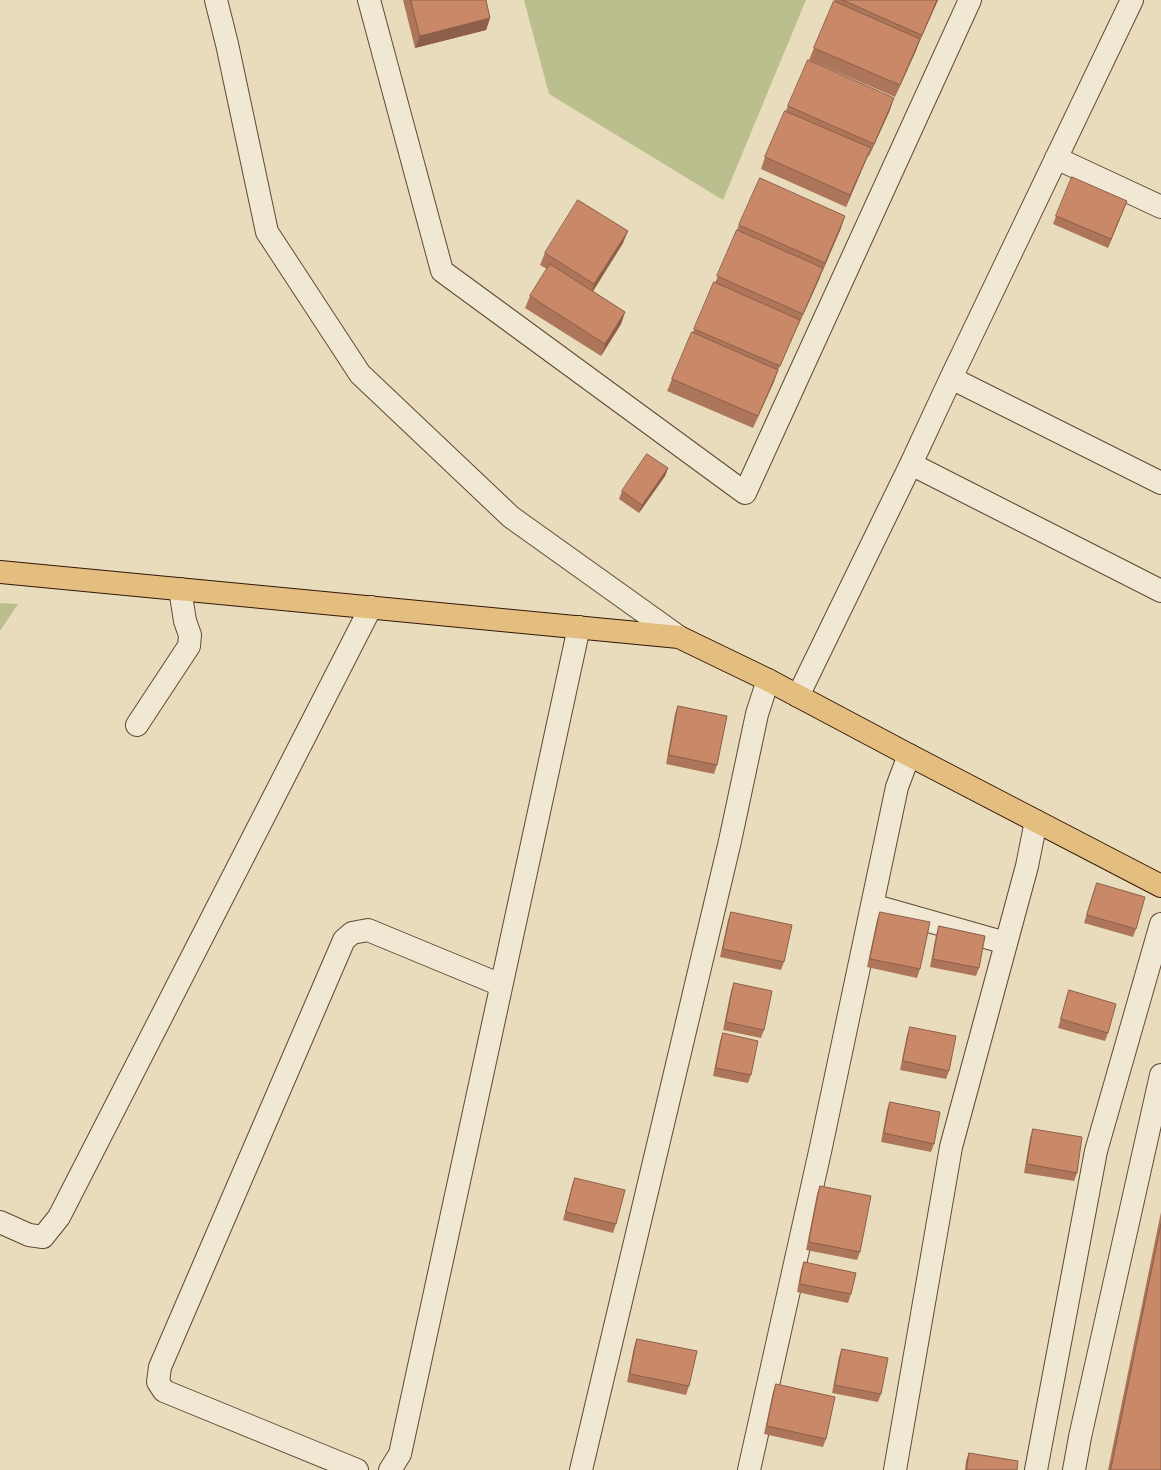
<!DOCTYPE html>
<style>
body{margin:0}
canvas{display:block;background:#e8dcbc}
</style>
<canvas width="1161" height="1470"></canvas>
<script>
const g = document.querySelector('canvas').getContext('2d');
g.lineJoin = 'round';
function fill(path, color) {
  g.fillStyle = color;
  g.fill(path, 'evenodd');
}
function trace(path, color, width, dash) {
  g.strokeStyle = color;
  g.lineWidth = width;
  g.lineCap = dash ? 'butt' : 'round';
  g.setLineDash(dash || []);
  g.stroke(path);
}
fill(new Path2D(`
 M 524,0 L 806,0 L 723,200 L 549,94 Z
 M 0,603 L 18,604 L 0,631 Z`), '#bbbf8d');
const minor = new Path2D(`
 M 216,0 L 227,44 L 267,232 L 360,374 L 511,517 L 679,637
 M 369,0 L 442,271 L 745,493 L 970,0
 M 1056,158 L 1161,207
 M 951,378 L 1161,483
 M 911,464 L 1161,591
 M 798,696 L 911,464 L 951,378 L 1132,0
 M 137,725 L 189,646 L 190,635 L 185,621 L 180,589
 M 872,905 L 1006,943
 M 0,1222 L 29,1235 L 43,1237 L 59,1217 L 371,607
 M 357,1470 L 164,1391 L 158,1382 L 160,1367 L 344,940 L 352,933 L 368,930 L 501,985
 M 390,1470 L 400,1454 L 579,627
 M 581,1470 L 730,841 L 757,714 L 768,680
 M 749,1470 L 821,1147 L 897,787 L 909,755
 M 895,1470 L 951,1147 L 1027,866 L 1036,821
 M 1036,1470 L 1096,1151 L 1161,924
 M 1074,1470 L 1080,1437 L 1161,1075`);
const major = new Path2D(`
 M 0,572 L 679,637 L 768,680 L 909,755 L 1161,886`);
trace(minor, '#604836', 24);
trace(major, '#33160a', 24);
trace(minor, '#f0e8d3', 22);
trace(major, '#e4be7e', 22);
fill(new Path2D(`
 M 403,0 L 486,0 L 490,18 L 486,30 L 415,48 Z
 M 835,0 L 938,0 L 895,97 L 809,60 L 814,48 Z
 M 788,106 L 890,110 L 869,156 L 868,156 L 846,207 L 761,169 L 765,157 Z
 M 1127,201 L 1108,248 L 1053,224 L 1056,216 Z
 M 739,225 L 841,228 L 798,326 L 797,326 L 753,428 L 667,391 L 672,379 L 715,283 Z
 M 623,243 L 593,291 L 625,312 L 621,324 L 601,356 L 525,308 L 530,296 L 547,269 L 540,265 L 545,253 Z
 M 668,468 L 665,476 L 639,513 L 619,499 L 622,491 Z
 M 678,706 L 717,765 L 714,774 L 666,764 L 675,714 Z
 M 1097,883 L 1136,929 L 1133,937 L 1084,923 L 1094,891 Z
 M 731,912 L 784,962 L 781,970 L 720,957 L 728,920 Z
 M 880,912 L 920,969 L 917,978 L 867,967 L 877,920 Z
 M 939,926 L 979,968 L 976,976 L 930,967 L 936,935 Z
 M 734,983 L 764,1030 L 761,1038 L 723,1030 L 731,991 Z
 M 1069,990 L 1108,1033 L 1105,1041 L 1058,1028 Z
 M 910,1027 L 949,1071 L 946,1079 L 900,1070 L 907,1035 Z
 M 723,1033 L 751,1075 L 748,1083 L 713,1076 L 720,1041 Z
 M 890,1102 L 934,1144 L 931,1152 L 881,1142 L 887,1110 Z
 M 1033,1129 L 1077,1173 L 1074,1181 L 1024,1173 L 1030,1138 Z
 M 575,1178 L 616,1224 L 613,1233 L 563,1220 L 572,1186 Z
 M 820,1186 L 860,1252 L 857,1260 L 806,1250 L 817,1194 Z
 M 1161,1212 L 1161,1470 L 1108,1470 Z
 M 804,1262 L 851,1294 L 848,1303 L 797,1292 L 801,1270 Z
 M 637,1339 L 689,1386 L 686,1395 L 627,1382 L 634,1347 Z
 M 842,1349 L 881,1394 L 878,1402 L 832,1393 L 839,1357 Z
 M 776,1384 L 826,1439 L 823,1447 L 764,1434 L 773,1392 Z
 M 969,1453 L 1017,1470 L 965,1470 L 966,1461 Z`), '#ad7559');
fill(new Path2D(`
 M 937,0 L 938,0 L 917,47 L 922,35 Z
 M 490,18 L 486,30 L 415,48 L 420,36 Z
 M 920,39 L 916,51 L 895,97 L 900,85 Z
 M 894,98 L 890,110 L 869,156 L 874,144 Z
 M 871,148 L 866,160 L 846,207 L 850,195 Z
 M 1127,201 L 1124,209 L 1108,248 L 1111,239 Z
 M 845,216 L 841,228 L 821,275 L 825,263 Z
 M 628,231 L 623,243 L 590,296 L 594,284 Z
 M 823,268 L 819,280 L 798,326 L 803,314 Z
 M 625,312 L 621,324 L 601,356 L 605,344 Z
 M 800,320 L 795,332 L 775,378 L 780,366 Z
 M 778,370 L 774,382 L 753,428 L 758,416 Z
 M 668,468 L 665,476 L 639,513 L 642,505 Z`), '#8d5f49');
const building = new Path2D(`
 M 411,0 L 486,0 L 490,18 L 420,36 Z
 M 843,0 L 937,0 L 922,35 Z
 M 834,1 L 920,39 L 900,85 L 814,48 Z
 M 808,60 L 894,98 L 874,144 L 788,106 Z
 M 785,111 L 871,148 L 850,195 L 765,157 Z
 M 1072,177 L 1127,201 L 1111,239 L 1056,216 Z
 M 760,178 L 845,216 L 825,263 L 739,225 Z
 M 578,200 L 628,231 L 594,284 L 545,253 Z
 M 737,230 L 823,268 L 803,314 L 717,276 Z
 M 550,264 L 625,312 L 605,344 L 530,296 Z
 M 714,282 L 800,320 L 780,366 L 694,329 Z
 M 692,332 L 778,370 L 758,416 L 672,379 Z
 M 647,454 L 668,468 L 642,505 L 622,491 Z
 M 678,706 L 727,716 L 717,765 L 669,755 Z
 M 1097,883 L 1145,897 L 1136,929 L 1087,915 Z
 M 731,912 L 792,925 L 784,962 L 723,949 Z
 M 880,912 L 930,922 L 920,969 L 870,959 Z
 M 939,926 L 985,936 L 979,968 L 933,959 Z
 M 734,983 L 772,991 L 764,1030 L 726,1022 Z
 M 1069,990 L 1116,1004 L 1108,1033 L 1061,1019 Z
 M 910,1027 L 956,1036 L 949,1071 L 903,1061 Z
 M 723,1033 L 758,1041 L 751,1075 L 716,1068 Z
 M 890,1102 L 940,1112 L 934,1144 L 884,1133 Z
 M 1033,1129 L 1082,1137 L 1077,1173 L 1027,1164 Z
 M 575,1178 L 625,1190 L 616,1224 L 566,1212 Z
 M 820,1186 L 871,1196 L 860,1252 L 809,1242 Z
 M 1161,1224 L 1161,1470 L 1111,1470 Z
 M 804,1262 L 856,1273 L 851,1294 L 800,1284 Z
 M 637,1339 L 697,1351 L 689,1386 L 630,1374 Z
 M 842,1349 L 888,1358 L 881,1394 L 835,1385 Z
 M 776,1384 L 835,1397 L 826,1439 L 767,1426 Z
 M 969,1453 L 1018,1461 L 1017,1470 L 967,1470 Z`);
fill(building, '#c98868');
trace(building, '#8d5f49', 1);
</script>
